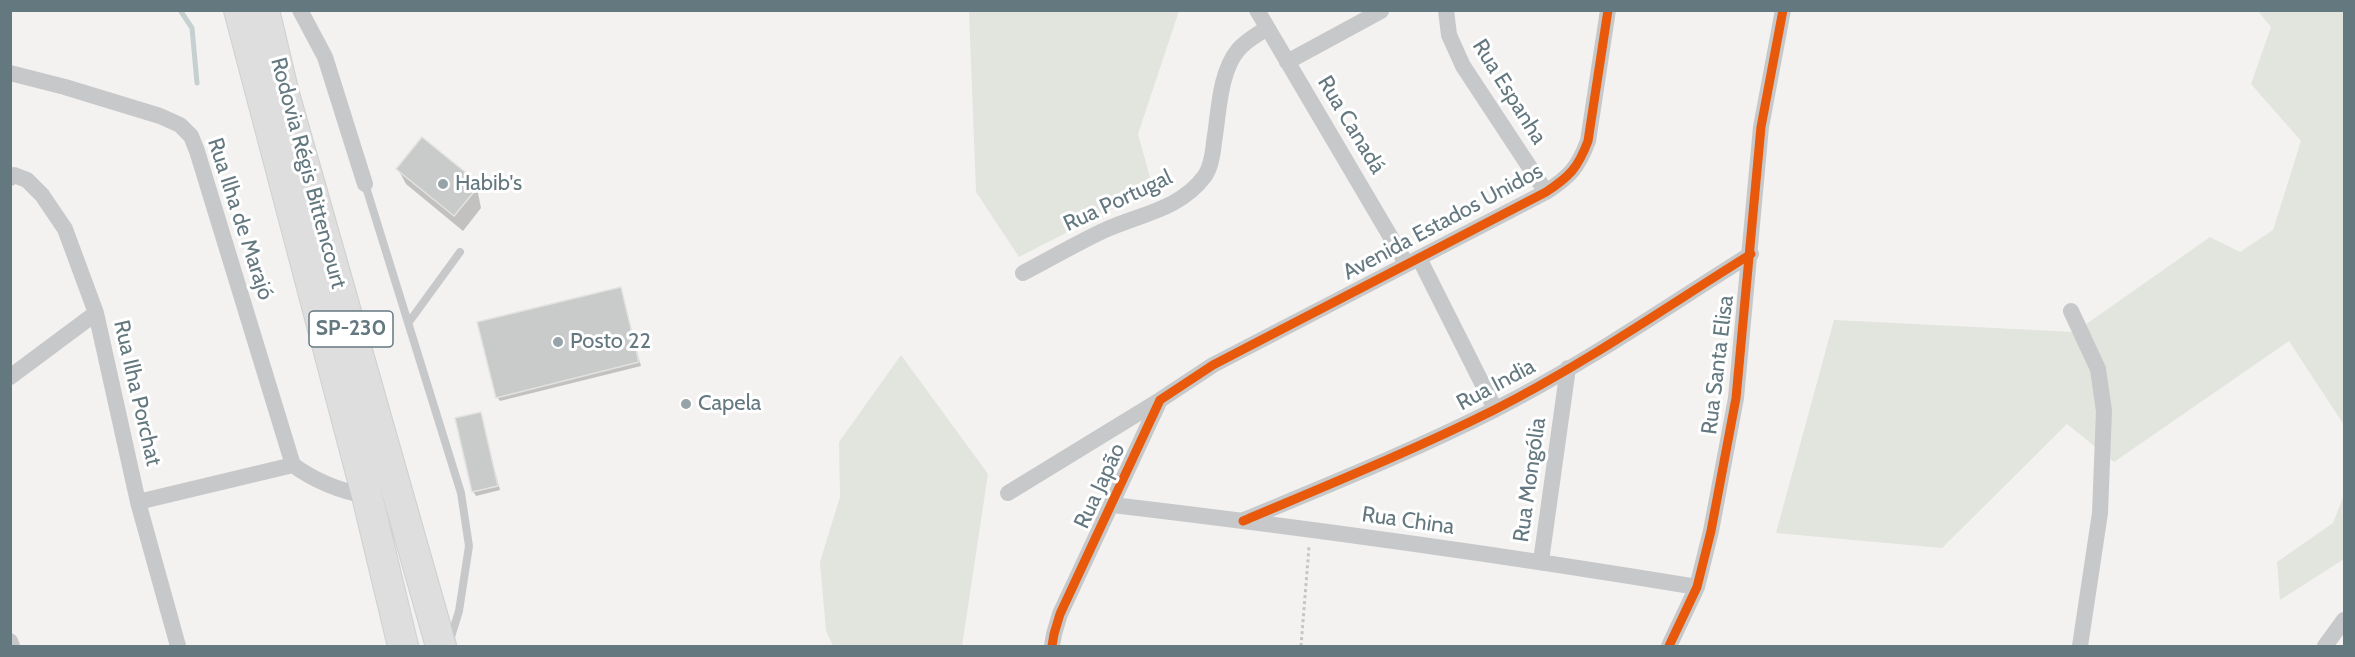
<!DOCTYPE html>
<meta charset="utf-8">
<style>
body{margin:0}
#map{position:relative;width:2355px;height:657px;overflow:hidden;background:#f3f2f1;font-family:Cabin,sans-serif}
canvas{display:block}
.frame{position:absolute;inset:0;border:12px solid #647880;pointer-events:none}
</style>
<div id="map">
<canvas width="2355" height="657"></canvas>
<div class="frame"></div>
</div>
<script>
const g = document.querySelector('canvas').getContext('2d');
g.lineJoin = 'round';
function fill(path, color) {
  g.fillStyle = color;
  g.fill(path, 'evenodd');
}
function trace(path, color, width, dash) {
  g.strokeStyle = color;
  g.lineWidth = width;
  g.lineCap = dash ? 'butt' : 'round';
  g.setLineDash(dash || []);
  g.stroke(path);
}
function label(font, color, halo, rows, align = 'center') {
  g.font = font + ' Cabin,sans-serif';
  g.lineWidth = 6;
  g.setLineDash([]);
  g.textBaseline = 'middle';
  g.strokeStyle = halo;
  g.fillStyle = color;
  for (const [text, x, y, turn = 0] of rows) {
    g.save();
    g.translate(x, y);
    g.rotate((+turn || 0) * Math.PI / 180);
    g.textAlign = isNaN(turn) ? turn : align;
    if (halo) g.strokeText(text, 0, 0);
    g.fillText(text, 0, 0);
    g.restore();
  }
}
fill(new Path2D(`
 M 969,11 L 1179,11 L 1138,134 L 1153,188 L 1019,257 L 976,192 Z
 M 2258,11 L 2344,11 L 2344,425 L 2289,341 L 2114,462 L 2067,424 L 1942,548 L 1776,533 L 1834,320 L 2075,332 L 2210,237 L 2240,252 L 2273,230 L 2301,141 L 2251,84 L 2271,27 Z
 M 901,355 L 988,474 L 962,646 L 833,646 L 826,631 L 820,562 L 840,497 L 839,442 Z
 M 2344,495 L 2344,559 L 2280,600 L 2277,562 L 2333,523 Z`), '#e2e4de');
fill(new Path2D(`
 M 398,169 L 468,177 L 478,193 L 481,208 L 463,231 L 406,184 Z
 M 620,288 L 641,366 L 500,401 L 497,397 Z
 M 480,413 L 500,490 L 476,496 L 473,491 Z`), '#0003');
trace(new Path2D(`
 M 180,10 L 192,28 L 197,83`), '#c6d0d1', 5);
const building = new Path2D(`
 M 422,137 L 470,176 L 473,193 L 454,216 L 396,169 Z
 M 621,287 L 639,362 L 496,398 L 477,322 Z
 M 481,412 L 498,486 L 472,492 L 455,418 Z`);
fill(building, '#c9caca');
trace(building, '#e2e2e1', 1.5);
const highway = new Path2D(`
 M 239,10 L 367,496 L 403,646
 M 264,10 L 284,94 L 441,646`);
trace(highway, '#cfd0d0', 32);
trace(new Path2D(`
 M 1301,646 L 1309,547`), '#c5c6c6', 3, [3, 3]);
trace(new Path2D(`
 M 365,184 L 461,493 L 469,546 L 459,611 L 450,640
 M 409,322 L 460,252`), '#c7c8c9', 8);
trace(new Path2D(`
 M 300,10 L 325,57 L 365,184
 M 1257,10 L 1406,263
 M 1446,10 L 1449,35 L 1463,66 L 1546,192
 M 1287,62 L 1381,11
 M 10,73 L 65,87 L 160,116 L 180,125 L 191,136 L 197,151 L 293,465
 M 10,178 L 14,175 L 27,180 L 42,195 L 65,229 L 96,313 L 138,502 L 178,646
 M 1419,258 L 1495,409
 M 1023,273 C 1050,259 1077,243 1105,230 C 1140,214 1179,210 1204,177 C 1211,168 1213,153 1214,142 C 1219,113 1219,73 1238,50 C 1245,41 1258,34 1267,28
 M 2071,311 L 2098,369 L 2104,411 L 2100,513 L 2080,646
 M 10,377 L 96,313
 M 293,465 C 315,481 340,491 367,496
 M 1008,493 L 1160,400
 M 138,502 L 293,465
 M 1113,505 C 1308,528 1503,555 1697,587
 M 1244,520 C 1328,485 1413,451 1494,410 C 1583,365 1666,307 1751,254
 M 1541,561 L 1568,368
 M 10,641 L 12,646
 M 1052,646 L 1054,634 L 1060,614 L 1160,400 L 1213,365 L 1546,192 C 1569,177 1578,168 1588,141 L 1608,10
 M 1669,646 L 1697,587 L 1711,531 L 1736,398 L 1761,127 L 1783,10
 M 2325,646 L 2344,620`), '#c7c8c9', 16);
trace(highway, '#dddedd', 30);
trace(new Path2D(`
 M 1243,521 C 1328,485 1412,451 1494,410 C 1583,365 1666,307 1751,254
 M 1052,646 L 1054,634 L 1060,614 L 1160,400 L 1213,365 L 1546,192 C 1569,177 1578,168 1588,141 L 1608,10
 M 1669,646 L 1697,587 L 1711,531 L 1736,398 L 1761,127 L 1783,10`), '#e8590c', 9);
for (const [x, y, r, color] of [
 [443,184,6,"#96a3a8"],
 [558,342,6,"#96a3a8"],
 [686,404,6,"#96a3a8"]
]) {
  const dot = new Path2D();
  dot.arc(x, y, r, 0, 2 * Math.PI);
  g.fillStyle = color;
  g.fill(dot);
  trace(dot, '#fff', 2);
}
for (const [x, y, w] of [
 [351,329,84]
]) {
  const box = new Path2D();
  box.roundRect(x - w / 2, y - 18, w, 36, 4.5);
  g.fillStyle = '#fff';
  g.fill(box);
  trace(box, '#647880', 1.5);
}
label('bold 21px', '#647880', null, [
 ["SP-230",351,329]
]);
label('22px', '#647880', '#fff', [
 ["Rua Espanha",1509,92,58],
 ["Rua Canadá",1351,125,59],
 ["Rodovia Régis Bittencourt",308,173,75],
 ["Rua Portugal",1118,201,-25],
 ["Rua Ilha de Marajó",240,219,72],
 ["Avenida Estados Unidos",1443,222,-28],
 ["Rua Santa Elisa",1718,365,-83],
 ["Rua India",1496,385,-28],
 ["Rua Ilha Porchat",137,393,77],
 ["Rua Mongólia",1530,480,-82],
 ["Rua Japão",1100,486,-65],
 ["Rua China",1408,521,8]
]);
label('22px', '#647880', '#fff', [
 ["Habib's",455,184],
 ["Posto 22",570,342],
 ["Capela",698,404]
], 'left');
</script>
